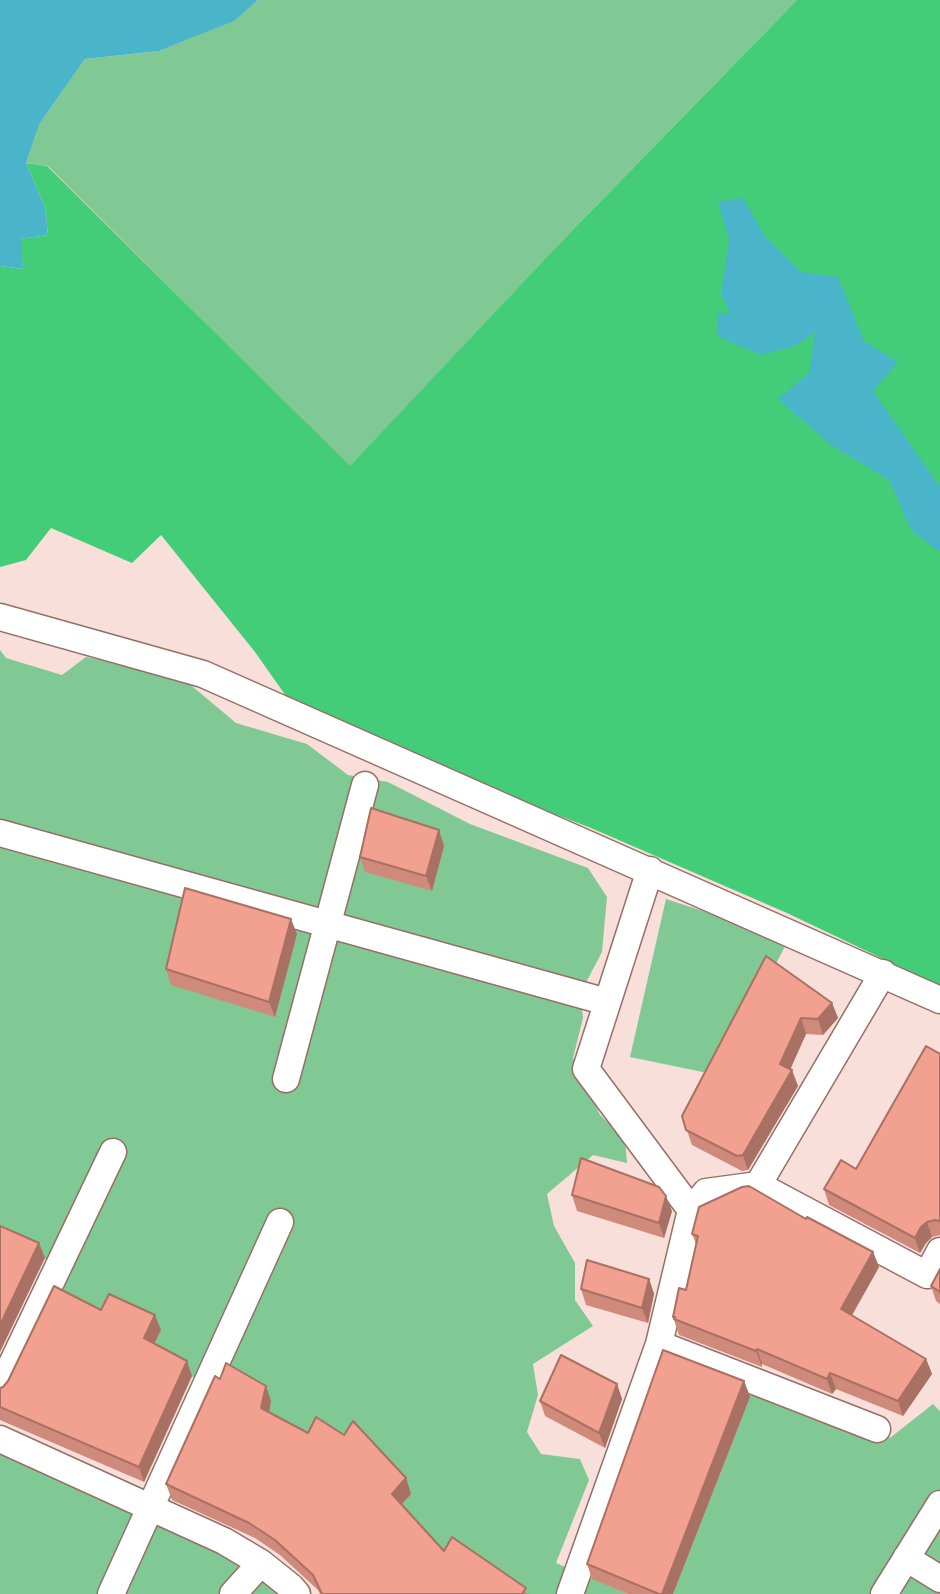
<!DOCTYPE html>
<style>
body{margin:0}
canvas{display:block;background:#f9dfd9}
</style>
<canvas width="940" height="1594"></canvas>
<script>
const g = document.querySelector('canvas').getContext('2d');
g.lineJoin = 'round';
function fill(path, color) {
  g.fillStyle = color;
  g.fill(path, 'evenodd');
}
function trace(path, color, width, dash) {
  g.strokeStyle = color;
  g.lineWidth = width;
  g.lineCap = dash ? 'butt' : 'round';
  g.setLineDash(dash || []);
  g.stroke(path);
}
fill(new Path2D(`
 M 258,0 L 797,0 L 559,244 L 350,467 L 48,166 L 26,163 L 40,123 L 85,59 L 159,51 L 233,21 Z
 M 0,650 L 6,658 L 62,675 L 86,657 L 180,676 L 236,723 L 307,744 L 348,775 L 388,782 L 470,824 L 588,868 L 607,897 L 602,952 L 580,994 L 583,1018 L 573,1058 L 600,1115 L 625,1139 L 627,1163 L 593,1155 L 547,1194 L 554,1226 L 575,1263 L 575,1300 L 593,1326 L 533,1364 L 538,1395 L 527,1432 L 541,1454 L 580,1459 L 589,1480 L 556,1563 L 628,1594 L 519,1594 L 450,1566 L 313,1448 L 195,1378 L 150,1353 L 161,1330 L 107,1325 L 59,1302 L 59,1265 L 0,1239 Z
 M 666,899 L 789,939 L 717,1075 L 630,1057 Z
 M 752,1380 L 877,1429 L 890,1438 L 933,1404 L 940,1411 L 940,1594 L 673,1594 L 748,1402 Z
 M 0,1439 L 261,1563 L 277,1594 L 0,1594 Z`), '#80c995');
fill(new Path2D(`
 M 797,0 L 940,0 L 940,986 L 787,913 L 591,828 L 300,716 L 255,652 L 161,535 L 132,563 L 51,528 L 26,560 L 0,567 L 0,266 L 23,269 L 20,239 L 48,235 L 45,208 L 26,163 L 47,166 L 350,466 L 559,244 Z`), '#43cd79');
fill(new Path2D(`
 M 0,0 L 258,0 L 234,21 L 159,51 L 85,59 L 40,123 L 26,163 L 45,208 L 48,235 L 21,239 L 23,269 L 0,266 Z
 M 743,198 L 764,235 L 801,272 L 838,277 L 864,341 L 898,362 L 873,391 L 940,487 L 940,552 L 912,531 L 889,480 L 831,445 L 778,399 L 809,373 L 815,332 L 796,346 L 760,355 L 717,336 L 718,313 L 730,313 L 721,294 L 729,240 L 718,202 Z`), '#4ab5ca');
const minor = new Path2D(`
 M 0,617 L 203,674 L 940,1000
 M 0,833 L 607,1002
 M 650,870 L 586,1069 L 691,1210
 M 883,973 L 758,1185 L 927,1275 L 940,1251
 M 286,1079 L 365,785
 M 659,1344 L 877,1429
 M 0,1389 L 113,1152
 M 0,1439 L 224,1541 L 261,1563 L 233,1594
 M 906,1558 L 940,1579
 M 261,1563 L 291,1587 L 297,1594
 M 111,1594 L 280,1222
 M 570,1594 L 659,1344 L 691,1210 L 706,1192 L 758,1185
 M 884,1594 L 940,1504`);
trace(minor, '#956f67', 29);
trace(minor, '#fff', 26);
fill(new Path2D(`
 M 444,846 L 432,891 L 365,872 L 360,857 Z
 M 297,934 L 275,1017 L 171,985 L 166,969 Z
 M 766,956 L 832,1003 L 838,1018 L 823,1035 L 806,1034 L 790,1069 L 798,1086 L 748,1170 L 742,1171 L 692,1145 L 682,1116 Z
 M 940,1054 L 940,1235 L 932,1237 L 926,1243 L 920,1253 L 829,1205 L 824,1189 L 856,1169 Z
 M 572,1195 L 672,1211 L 664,1238 L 577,1211 Z
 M 806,1219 L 873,1252 L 879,1267 L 852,1315 L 926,1359 L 932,1374 L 903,1416 L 836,1389 L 832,1394 L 762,1364 L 762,1367 L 679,1335 L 673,1317 L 686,1290 L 696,1244 L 692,1234 Z
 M 940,1269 L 940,1304 L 936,1301 L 931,1286 Z
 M 649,1279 L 654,1294 L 648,1323 L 586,1305 L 581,1289 Z
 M 101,1310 L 161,1330 L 154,1343 L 192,1376 L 144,1482 L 0,1420 L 0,1388 Z
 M 220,1379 L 266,1386 L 271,1401 L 269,1412 L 308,1433 L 406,1478 L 411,1494 L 402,1504 L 444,1551 L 529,1594 L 320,1594 L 318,1590 L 280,1555 L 255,1538 L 172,1500 L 166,1484 Z
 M 744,1381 L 750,1397 L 673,1594 L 628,1594 L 592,1579 L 587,1564 Z
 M 617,1384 L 622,1399 L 605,1448 L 545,1416 L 540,1401 Z`), '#d08a7b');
fill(new Path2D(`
 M 439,830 L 444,846 L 432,891 L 426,876 Z
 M 291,919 L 297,934 L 275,1017 L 269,1002 Z
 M 832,1003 L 838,1018 L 823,1035 L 818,1019 Z
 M 801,1018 L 806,1034 L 786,1079 L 780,1064 Z
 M 792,1070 L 798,1086 L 748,1170 L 743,1155 Z
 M 666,1196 L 672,1211 L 664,1238 L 659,1223 Z
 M 927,1222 L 932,1237 L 926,1243 L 920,1253 L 915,1238 L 921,1227 Z
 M 39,1243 L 45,1258 L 0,1352 L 0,1325 Z
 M 873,1252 L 879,1267 L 847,1324 L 841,1309 Z
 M 649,1279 L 654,1294 L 648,1323 L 642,1308 Z
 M 155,1315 L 161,1330 L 150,1353 L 144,1338 Z
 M 757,1349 L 762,1364 L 762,1367 L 756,1351 Z
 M 926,1359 L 932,1374 L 903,1416 L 898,1401 Z
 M 187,1361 L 192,1376 L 144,1482 L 139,1467 Z
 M 830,1373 L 836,1389 L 832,1394 L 827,1379 Z
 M 744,1381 L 750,1397 L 673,1594 L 662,1594 Z
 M 617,1384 L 622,1399 L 605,1448 L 599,1433 Z
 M 266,1386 L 271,1401 L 267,1423 L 261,1408 Z
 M 406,1478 L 411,1494 L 397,1509 L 392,1494 Z`), '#a97064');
const building = new Path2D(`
 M 371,808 L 439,830 L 426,876 L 360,857 Z
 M 185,888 L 291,919 L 269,1002 L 166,969 Z
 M 766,956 L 832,1003 L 818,1019 L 801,1018 L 780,1064 L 792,1070 L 743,1155 L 737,1156 L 686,1130 L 682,1116 Z
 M 926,1046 L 940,1054 L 940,1221 L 935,1220 L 927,1222 L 921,1227 L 915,1238 L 824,1189 L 841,1160 L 856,1169 Z
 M 581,1158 L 659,1187 L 666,1196 L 659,1223 L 572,1195 Z
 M 749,1186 L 806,1219 L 807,1217 L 873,1252 L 841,1309 L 926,1359 L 898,1401 L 830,1373 L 827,1379 L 757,1349 L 756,1351 L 674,1319 L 675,1317 L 673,1317 L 679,1288 L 686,1290 L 698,1236 L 692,1234 L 699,1207 L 742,1187 Z
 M 0,1226 L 39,1243 L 0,1325 Z
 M 587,1260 L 649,1279 L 642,1308 L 581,1289 Z
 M 940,1269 L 940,1292 L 931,1286 Z
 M 54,1286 L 101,1310 L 109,1294 L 155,1315 L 144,1338 L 187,1361 L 139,1467 L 0,1407 L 0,1388 L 3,1387 L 8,1381 Z
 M 663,1350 L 744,1381 L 662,1594 L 659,1594 L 587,1564 Z
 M 561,1355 L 617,1384 L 599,1433 L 540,1401 Z
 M 226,1363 L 266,1386 L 261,1408 L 308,1433 L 316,1417 L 344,1435 L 353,1421 L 406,1478 L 392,1494 L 444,1551 L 452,1537 L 526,1588 L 522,1594 L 322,1594 L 313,1575 L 275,1540 L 249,1523 L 166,1484 L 215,1376 L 220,1379 Z`);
fill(building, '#f2a08f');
trace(building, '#a97064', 2);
</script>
